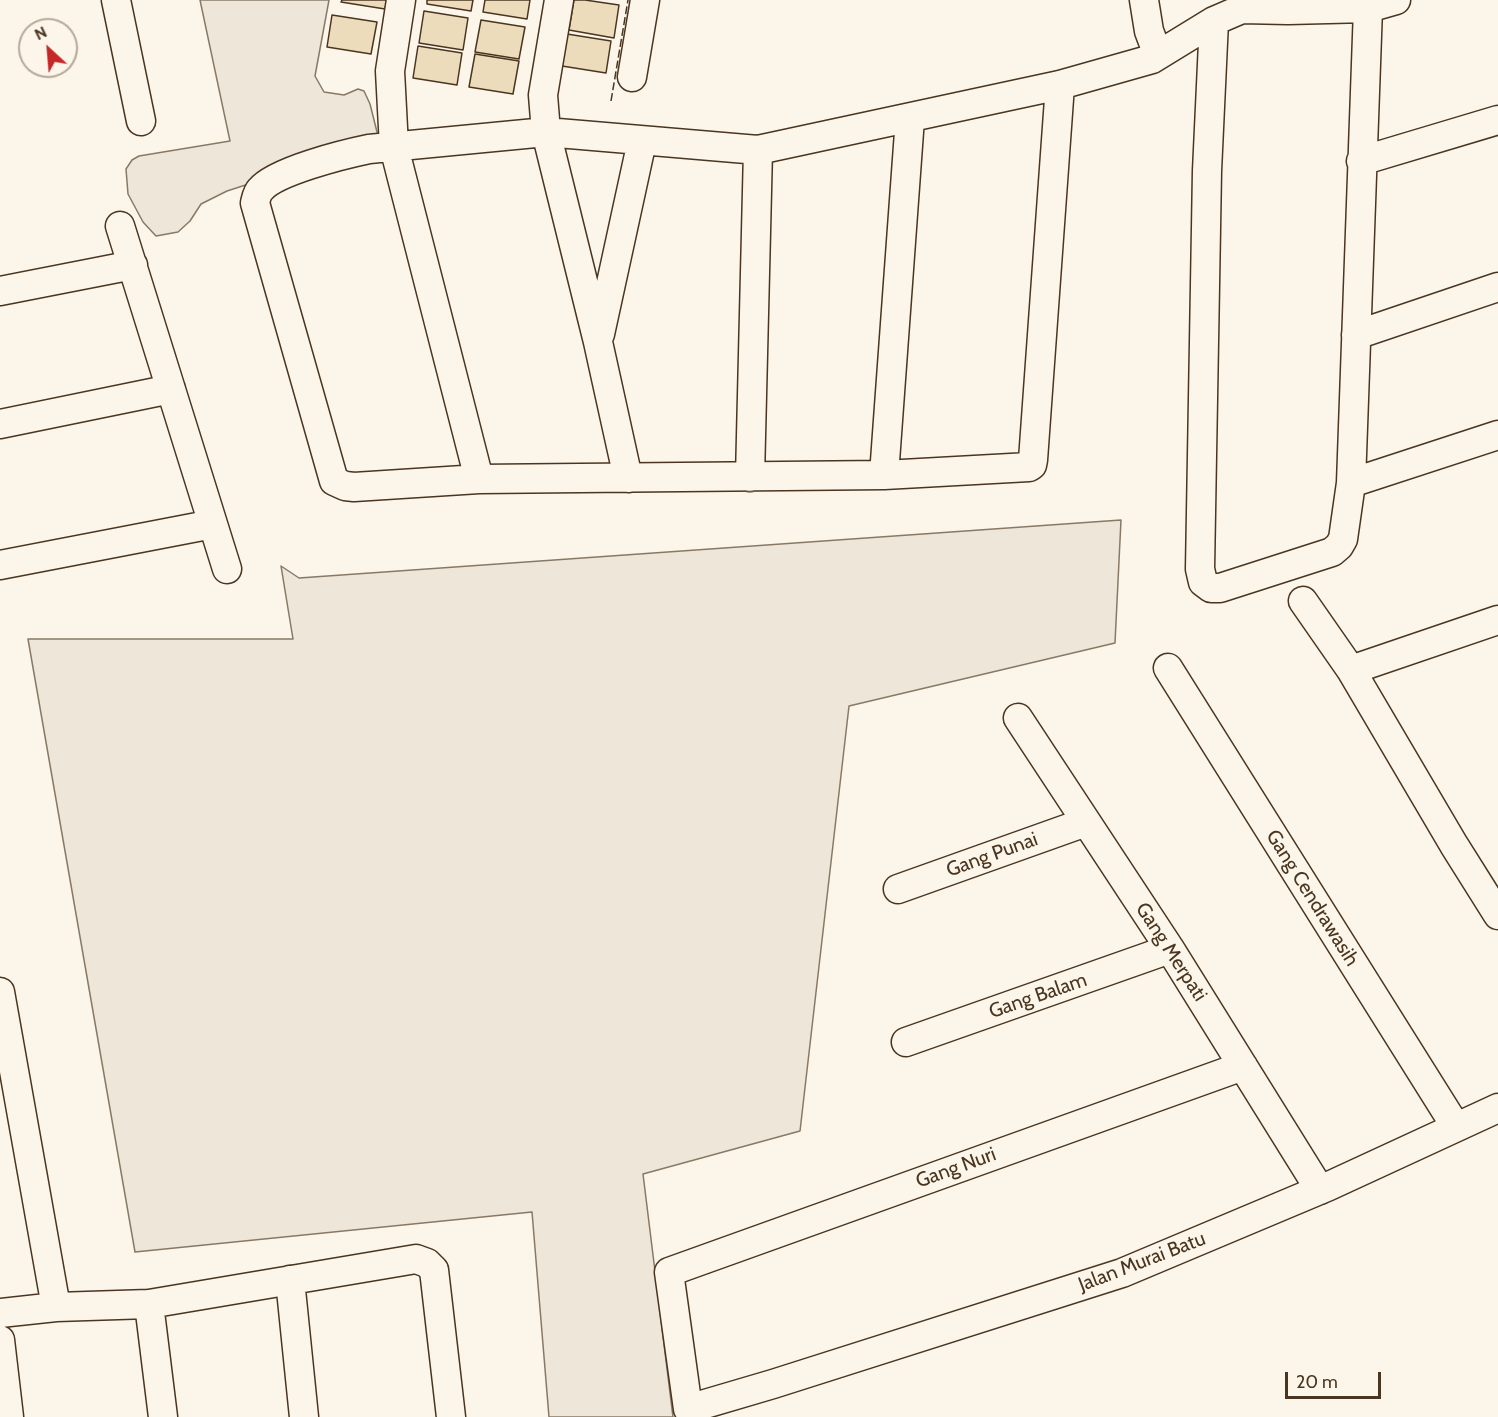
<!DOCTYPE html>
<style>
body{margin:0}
#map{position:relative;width:1498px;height:1417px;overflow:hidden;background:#fbf6e9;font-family:Cabin,sans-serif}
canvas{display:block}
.north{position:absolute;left:18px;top:18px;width:60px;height:60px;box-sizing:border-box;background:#fbf6e9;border:2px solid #b4a999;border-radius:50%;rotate:334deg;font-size:16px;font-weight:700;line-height:24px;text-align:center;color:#4a3520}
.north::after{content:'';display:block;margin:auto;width:21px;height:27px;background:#c62828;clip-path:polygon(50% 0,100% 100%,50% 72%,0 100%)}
.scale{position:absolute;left:1285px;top:1372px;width:96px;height:27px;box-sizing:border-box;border:3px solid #4a3520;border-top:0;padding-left:8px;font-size:18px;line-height:21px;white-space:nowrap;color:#4a3520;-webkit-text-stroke:4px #fbf6e9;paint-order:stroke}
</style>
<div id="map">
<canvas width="1498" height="1417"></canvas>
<div class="north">N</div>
<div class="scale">20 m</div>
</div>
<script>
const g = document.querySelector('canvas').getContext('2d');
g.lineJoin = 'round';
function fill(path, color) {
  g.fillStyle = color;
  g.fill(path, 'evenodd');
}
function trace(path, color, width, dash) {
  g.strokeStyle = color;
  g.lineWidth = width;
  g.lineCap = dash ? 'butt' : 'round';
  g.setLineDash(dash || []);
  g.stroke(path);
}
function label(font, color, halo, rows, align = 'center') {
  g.font = font + ' Cabin,sans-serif';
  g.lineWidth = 4.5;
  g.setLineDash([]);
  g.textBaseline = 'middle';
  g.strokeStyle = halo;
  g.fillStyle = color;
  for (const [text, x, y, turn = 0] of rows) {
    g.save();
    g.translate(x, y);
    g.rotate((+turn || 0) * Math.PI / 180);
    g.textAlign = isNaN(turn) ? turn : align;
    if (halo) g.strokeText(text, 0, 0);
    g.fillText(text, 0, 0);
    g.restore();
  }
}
const green = new Path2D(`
 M 200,0 L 329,0 L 315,76 L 324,92 L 344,95 L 358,89 L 364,91 L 370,104 L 378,136 L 258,181 L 227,191 L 201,204 L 190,221 L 178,232 L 156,236 L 143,222 L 128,194 L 126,169 L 132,160 L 139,156 L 230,141 Z
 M 1121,520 L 1115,643 L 849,706 L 800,1131 L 643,1174 L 673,1417 L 549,1417 L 532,1212 L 135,1252 L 28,639 L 293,639 L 281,566 L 299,578 Z`);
fill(green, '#ede6d9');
trace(green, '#887966', 1.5);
const building = new Path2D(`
 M 342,0 L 387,0 L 385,9 L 341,2 Z
 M 427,0 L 473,0 L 471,11 L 427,4 Z
 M 485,0 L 530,0 L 527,19 L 483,12 Z
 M 574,0 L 585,0 L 619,5 L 614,38 L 569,30 Z
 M 424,11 L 468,18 L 463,50 L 419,43 Z
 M 332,15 L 377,22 L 371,54 L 327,47 Z
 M 481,20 L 525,27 L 519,59 L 475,52 Z
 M 567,34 L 611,41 L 606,73 L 562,66 Z
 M 418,46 L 462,53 L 457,85 L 413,78 Z
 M 475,54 L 519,61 L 513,94 L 469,87 Z`);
fill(building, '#ecdcbc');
trace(building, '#4a3520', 1.5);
const street = new Path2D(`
 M 116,0 L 141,121
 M 401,0 L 390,71 L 394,147 L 479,479
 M 559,0 L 543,95 L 546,132 L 598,342 L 628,478
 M 1144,0 L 1149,31 L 1158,55
 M 1214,21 L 1207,171 L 1200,569 L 1203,582 L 1211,588 L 1220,588 L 1332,552 L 1339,546 L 1343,539 L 1351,483 L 1368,8
 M 632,77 L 645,0
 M 1060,85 L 1033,460 L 1032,465 L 1029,467 L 884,475 L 479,479 L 354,487 L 345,486 L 334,481 L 255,203 C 256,199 257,193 260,190 C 275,171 345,154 369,149 L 546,132 L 758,150 L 1060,85 L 1152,59 L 1214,21 L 1242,9 L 1288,10 L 1368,8 L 1396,0
 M 1361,161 L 1498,120
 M 120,226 L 227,569
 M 0,291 L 133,265
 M 600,334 L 642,141
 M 1356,335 L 1498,287
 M 0,424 L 171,389
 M 884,475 L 910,118
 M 750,477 L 758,150
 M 1351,483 L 1498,435
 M 0,565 L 213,524
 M 1303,601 L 1351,670 L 1454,845 L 1498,915
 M 1168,668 L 1456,1127
 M 1351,670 L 1498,620
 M 1018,718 L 1170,949 L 1320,1190
 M 898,889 L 1086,822
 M 0,992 L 56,1307
 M 906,1042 L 1170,949
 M 1243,1066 L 669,1272 L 688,1409 L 773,1384 L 1122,1273 L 1329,1186 L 1498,1108
 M 290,1280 L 304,1417
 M 149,1304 L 163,1417
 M 0,1313 L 56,1307 L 149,1304 L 416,1259 L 427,1263 L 434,1270 L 451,1417
 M 0,1340 L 9,1417`);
trace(street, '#4a3520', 31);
trace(street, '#fbf6e9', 28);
trace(new Path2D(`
 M 611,101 L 628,0`), '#4a3520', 1.5, [8, 3]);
label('20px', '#4a3520', '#fbf6e9', [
 ["Gang Punai",992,855,-20],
 ["Gang Cendrawasih",1312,898,58],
 ["Gang Merpati",1171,952,57],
 ["Gang Balam",1038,996,-19],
 ["Gang Nuri",956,1168,-20],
 ["Jalan Murai Batu",1142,1262,-21]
]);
</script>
